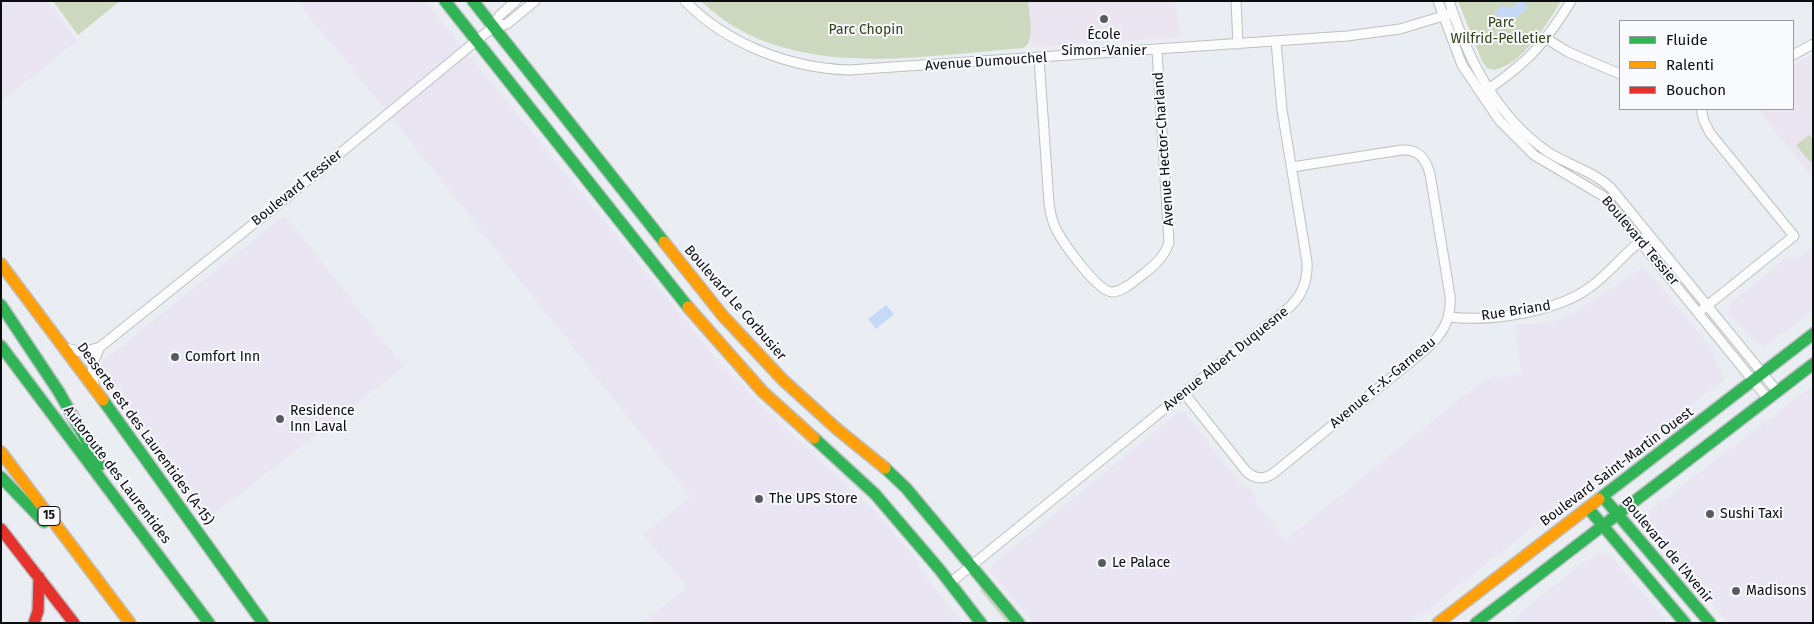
<!DOCTYPE html>
<meta charset="utf-8">
<style>
body{margin:0}
#map{position:relative;width:1814px;height:624px;overflow:hidden;background:#eaeef2;font-family:"Fira Sans",sans-serif}
canvas{display:block}
.frame{position:absolute;inset:0;border:2px solid #0b0d10;pointer-events:none}
.legend{position:absolute;left:1619px;top:20px;width:175px;height:90px;box-sizing:border-box;background:#f8fafe;border:1px solid #999b9f;margin:0;padding:6px 9px;list-style:none;font-size:15px;color:#0b0d10}
.legend li{display:flex;align-items:center;gap:10px;height:25px}
.legend b{width:25px;border:1px solid #999b9f}
</style>
<div id="map">
<canvas width="1814" height="624"></canvas>
<div class="frame"></div>
<ul class="legend">
<li><b style="height:6px;background:#30b455"></b>Fluide</li>
<li><b style="height:6px;background:#ff9f0a"></b>Ralenti</li>
<li><b style="height:6px;background:#e5322d"></b>Bouchon</li>
</ul>
</div>
<script>
const g = document.querySelector('canvas').getContext('2d');
g.lineJoin = 'round';
function fill(path, color) {
  g.fillStyle = color;
  g.fill(path, 'evenodd');
}
function trace(path, color, width, dash) {
  g.strokeStyle = color;
  g.lineWidth = width;
  g.lineCap = dash ? 'butt' : 'round';
  g.setLineDash(dash || []);
  g.stroke(path);
}
function label(font, color, halo, rows, align = 'center') {
  g.font = font + ' "Fira Sans",sans-serif';
  g.lineWidth = 4;
  g.setLineDash([]);
  g.textBaseline = 'middle';
  g.strokeStyle = halo;
  g.fillStyle = color;
  for (const [text, x, y, turn = 0] of rows) {
    g.save();
    g.translate(x, y);
    g.rotate((+turn || 0) * Math.PI / 180);
    g.textAlign = isNaN(turn) ? turn : align;
    if (halo) g.strokeText(text, 0, 0);
    g.fillText(text, 0, 0);
    g.restore();
  }
}
fill(new Path2D(`
 M 1,1 L 48,1 L 77,41 L 1,102 Z
 M 297,1 L 425,1 L 717,360 L 772,416 L 876,512 L 919,563 L 919,568 L 962,623 L 642,623 L 687,587 L 643,534 L 691,497 L 397,124 Z
 M 285,215 L 404,367 L 206,520 L 173,468 L 102,374 L 101,366 L 103,361 Z
 M 1813,245 L 1813,311 L 1766,346 L 1761,345 L 1728,315 L 1730,304 L 1786,258 L 1803,256 Z
 M 1644,267 L 1710,347 L 1725,379 L 1410,623 L 1033,623 L 992,573 L 992,565 L 1179,412 L 1184,412 L 1242,486 L 1253,489 L 1255,500 L 1285,540 L 1476,386 L 1488,379 L 1521,375 L 1515,324 L 1537,324 L 1561,320 Z
 M 1813,385 L 1813,623 L 1728,623 L 1646,529 L 1644,519 L 1648,512 Z
 M 1599,552 L 1611,556 L 1668,623 L 1508,623 L 1573,570 Z`), '#eae5f2');
fill(new Path2D(`
 M 1028,1 L 1175,1 L 1182,37 L 1031,47 Z
 M 1813,54 L 1813,178 L 1758,109 L 1793,109 L 1793,65 Z`), '#ebe5f1');
fill(new Path2D(`
 M 53,1 L 120,1 L 78,35 Z
 M 701,1 L 1028,1 C 1029,15 1036,42 1023,48 C 916,56 786,83 701,1 Z
 M 1458,1 L 1561,1 C 1547,24 1523,64 1494,70 L 1487,68 L 1482,61 Z
 M 1809,135 L 1813,139 L 1813,160 L 1810,162 L 1796,145 Z
 M 983,588 L 1011,622 L 1007,623 L 980,590 Z`), '#cdd8be');
fill(new Path2D(`
 M 1520,1 L 1524,1 L 1528,8 L 1504,27 L 1494,13 L 1503,5 L 1509,9 Z
 M 886,305 L 894,314 L 876,329 L 868,319 Z`), '#c6d9f8');
const street = new Path2D(`
 M 685,1 C 727,44 789,68 849,70 L 1347,36 L 1400,29 L 1453,13
 M 1236,1 L 1238,44
 M 1438,1 L 1462,65 L 1499,120 L 1534,155 L 1603,196 L 1768,399
 M 1449,1 C 1468,59 1496,116 1548,152 C 1568,165 1593,171 1611,188 L 1777,391
 M 493,27 L 507,24 L 535,1
 M 1547,39 L 1568,52 L 1620,74
 M 1793,55 L 1813,44
 M 1039,58 L 1049,203 C 1050,212 1052,221 1056,229 C 1063,243 1097,291 1112,292 C 1123,292 1134,281 1142,275 C 1154,266 1164,257 1169,243 L 1157,50
 M 1484,92 C 1527,63 1544,45 1571,1
 M 1701,109 L 1704,121 L 1710,133 L 1794,236 L 1703,309
 M 1449,317 C 1491,322 1559,312 1593,285 C 1611,271 1625,253 1644,238
 M 65,348 L 83,352 L 100,347 L 292,193 L 493,27 L 500,15 L 516,1
 M 94,385 L 92,365 L 100,347
 M 1184,393 L 1246,471 C 1255,480 1265,480 1275,472 L 1425,350 C 1442,335 1452,319 1450,296 L 1430,174 C 1426,159 1419,149 1402,150 L 1292,167
 M 950,583 L 1286,310 C 1301,298 1308,281 1307,262 L 1282,110 L 1276,41`);
const fast = new Path2D(`
 M 445,1 L 688,307
 M 473,1 L 664,242
 M 1,305 L 59,392 L 100,465
 M 1,346 L 209,623
 M 103,400 L 263,623
 M 814,438 L 875,494 L 940,570 L 981,623
 M 885,468 L 906,488 L 1019,623
 M 1,477 L 44,522
 M 1603,497 L 1710,623
 M 1599,499 L 1813,334
 M 1588,508 L 1685,623
 M 1476,623 L 1813,364`);
const slow = new Path2D(`
 M 664,242 L 723,316 L 783,380 L 837,429 L 885,468
 M 1,264 L 103,400
 M 688,307 L 762,391 L 814,438
 M 1,452 L 130,623
 M 1438,623 L 1599,499`);
const jam = new Path2D(`
 M 1,529 L 74,623
 M 34,623 L 38,611 L 39,577`);
trace(street, '#bdc0c4', 11);
trace(fast, '#bdc0c4', 14);
trace(slow, '#bdc0c4', 14);
trace(jam, '#bdc0c4', 14);
trace(street, '#fcfcfd', 9);
trace(fast, '#30b455', 11);
trace(slow, '#ff9f0a', 11);
trace(jam, '#e5322d', 11);
for (const [x, y, r, color] of [
 [1104,19,5,"#595c5f"],
 [175,357,5,"#595c5f"],
 [280,419,5,"#595c5f"],
 [759,499,5,"#595c5f"],
 [1710,514,5,"#595c5f"],
 [1102,563,5,"#595c5f"],
 [1736,591,5,"#595c5f"]
]) {
  const dot = new Path2D();
  dot.arc(x, y, r, 0, 2 * Math.PI);
  g.fillStyle = color;
  g.fill(dot);
  trace(dot, '#f8fafe', 2);
}
for (const [x, y, w] of [
 [49,516,22]
]) {
  const box = new Path2D();
  box.roundRect(x - w / 2, y - 9.5, w, 19, 4);
  g.fillStyle = '#f8fafe';
  g.fill(box);
  trace(box, '#0b0d10', 1);
}
label('bold 12px', '#0b0d10', null, [
 ["15",49,516]
]);
label('14px', '#344015', '#f8fafe', [
 ["Parc",1501,23],
 ["Wilfrid-Pelletier",1501,39],
 ["Parc Chopin",866,30]
]);
label('14px', '#0b0d10', '#f8fafe', [
 ["École",1104,35,"center"],
 ["Simon-Vanier",1104,51,"center"],
 ["Comfort Inn",185,357],
 ["Residence",290,411],
 ["Inn Laval",290,427],
 ["The UPS Store",769,499],
 ["Sushi Taxi",1720,514],
 ["Le Palace",1112,563],
 ["Madisons",1746,591]
], 'left');
label('14px', '#0b0d10', '#f8fafe', [
 ["Avenue Dumouchel",986,62,-4],
 ["Avenue Hector-Charland",1164,149,-94],
 ["Boulevard Tessier",297,188,-39],
 ["Boulevard Tessier",1640,241,50],
 ["Boulevard Le Corbusier",735,303,49],
 ["Rue Briand",1516,311,-9],
 ["Avenue Albert Duquesne",1226,359,-39],
 ["Avenue F.-X.-Garneau",1383,383,-40],
 ["Desserte est des Laurentides (A-15)",145,434,54],
 ["Boulevard Saint-Martin Ouest",1617,467,-37],
 ["Autoroute des Laurentides",117,475,53],
 ["Boulevard de l'Avenir",1667,550,50]
]);
</script>
